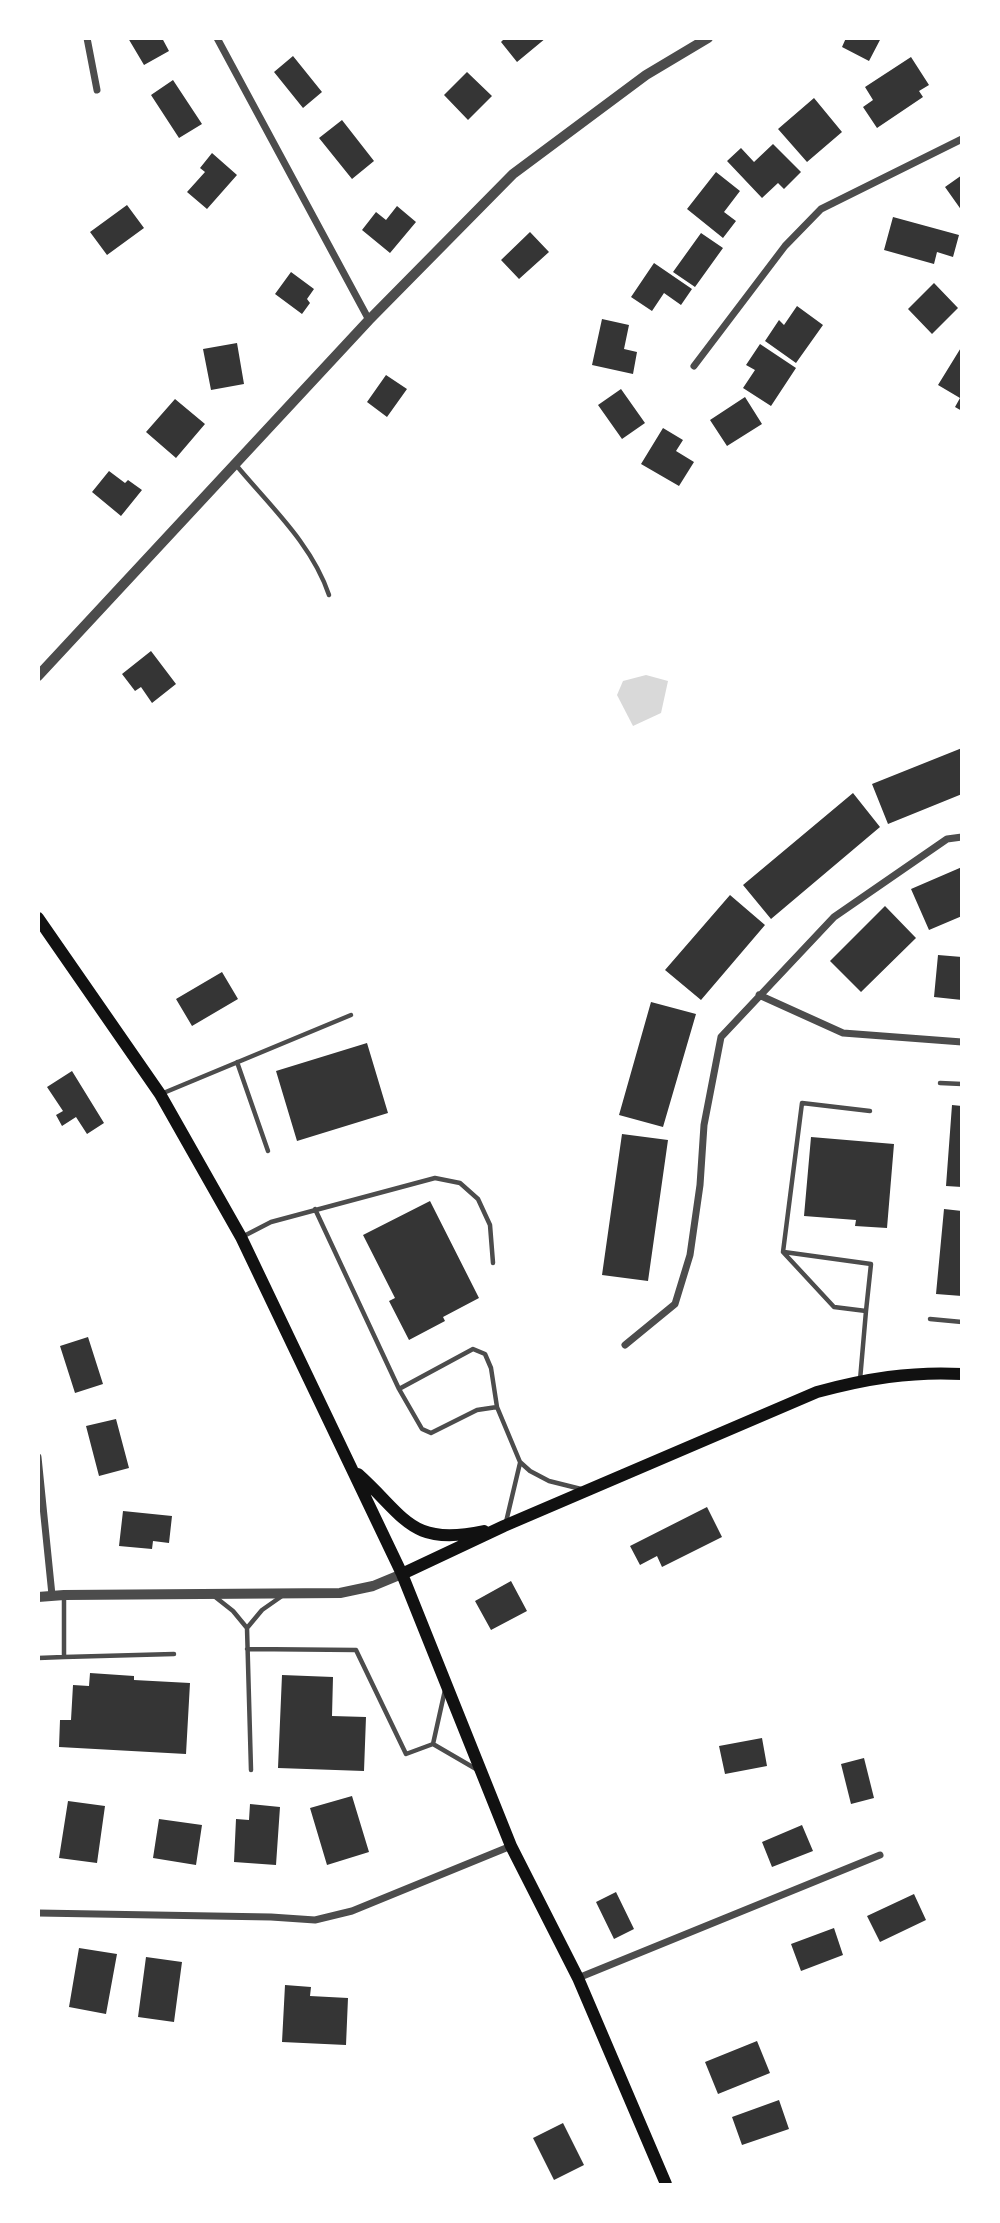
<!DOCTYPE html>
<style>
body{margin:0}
#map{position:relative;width:1000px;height:2223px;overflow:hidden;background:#fff;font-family:"IBM Plex Serif",serif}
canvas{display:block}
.frame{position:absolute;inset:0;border:40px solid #fff;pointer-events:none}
</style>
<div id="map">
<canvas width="1000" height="2223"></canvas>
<div class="frame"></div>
</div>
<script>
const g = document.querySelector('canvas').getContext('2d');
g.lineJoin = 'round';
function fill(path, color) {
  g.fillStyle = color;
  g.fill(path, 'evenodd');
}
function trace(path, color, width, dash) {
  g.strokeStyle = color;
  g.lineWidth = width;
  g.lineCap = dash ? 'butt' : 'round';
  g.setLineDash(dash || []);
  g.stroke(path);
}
fill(new Path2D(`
 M 646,675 L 668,681 L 661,713 L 633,726 L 617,695 L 623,681 Z`), '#d9d9d9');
fill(new Path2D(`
 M 128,38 L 162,38 L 169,51 L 144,65 Z
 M 505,38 L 546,38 L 517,62 L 501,42 Z
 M 846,38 L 881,38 L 869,61 L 842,47 Z
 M 293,56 L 322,92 L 303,108 L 274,72 Z
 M 911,57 L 929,85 L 919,91 L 923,97 L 877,128 L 863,107 L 873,100 L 865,87 Z
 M 467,72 L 492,96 L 468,120 L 444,95 Z
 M 173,80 L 202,124 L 179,138 L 151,95 Z
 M 814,98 L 842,132 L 807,162 L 778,129 Z
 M 342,120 L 374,161 L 352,179 L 319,138 Z
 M 773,144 L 801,172 L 784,189 L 778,183 L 762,198 L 727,161 L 741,148 L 754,162 Z
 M 212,153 L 237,175 L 207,209 L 187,192 L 205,172 L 200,168 Z
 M 716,172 L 740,191 L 724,212 L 736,221 L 723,238 L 687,209 Z
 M 962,175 L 962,211 L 945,187 Z
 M 127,205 L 144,228 L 107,255 L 90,232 Z
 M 397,206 L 416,222 L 390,253 L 362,230 L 376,212 L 386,220 Z
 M 893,217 L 959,235 L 953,257 L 937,252 L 934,264 L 884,250 Z
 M 530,232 L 549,252 L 519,279 L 501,260 Z
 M 701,233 L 723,248 L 695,287 L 673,272 Z
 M 654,263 L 692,289 L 681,305 L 664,293 L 652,311 L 631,297 Z
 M 291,272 L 314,289 L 307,299 L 310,303 L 302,314 L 275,294 Z
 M 934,283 L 958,308 L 932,334 L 908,309 Z
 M 797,306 L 823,325 L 796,363 L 765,341 L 779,320 L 784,325 Z
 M 602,319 L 629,325 L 624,349 L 637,352 L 633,374 L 592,365 Z
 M 237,343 L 244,384 L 211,390 L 203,349 Z
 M 760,344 L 796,368 L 771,406 L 743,388 L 755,370 L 746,365 Z
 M 962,346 L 962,411 L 955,407 L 960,398 L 938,385 Z
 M 386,375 L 407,389 L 387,417 L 367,402 Z
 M 621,389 L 645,423 L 622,439 L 598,405 Z
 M 745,397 L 762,424 L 727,446 L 710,420 Z
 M 175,399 L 205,424 L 176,458 L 146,432 Z
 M 663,428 L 683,440 L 676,451 L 694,462 L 679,486 L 641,464 Z
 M 109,471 L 125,483 L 128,480 L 142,490 L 121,516 L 92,492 Z
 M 151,651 L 176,684 L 152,703 L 141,687 L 135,691 L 122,674 Z
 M 962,748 L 962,794 L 888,824 L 872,784 Z
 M 853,793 L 880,827 L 771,919 L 743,885 Z
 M 962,867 L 962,916 L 929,930 L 911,889 Z
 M 730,895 L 765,925 L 701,1000 L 665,970 Z
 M 885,906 L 916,938 L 861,992 L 830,961 Z
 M 938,955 L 962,957 L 962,1000 L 934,997 Z
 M 222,972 L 238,999 L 192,1026 L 176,999 Z
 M 651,1002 L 696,1014 L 663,1127 L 619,1115 Z
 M 367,1043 L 388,1113 L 297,1141 L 276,1071 Z
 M 72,1071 L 104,1123 L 87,1134 L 76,1117 L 62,1126 L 56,1115 L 63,1111 L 47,1087 Z
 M 952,1105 L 962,1106 L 962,1187 L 946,1186 Z
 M 622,1134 L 668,1140 L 648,1281 L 602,1275 Z
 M 811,1137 L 894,1144 L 887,1228 L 855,1226 L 856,1220 L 804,1216 Z
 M 430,1201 L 479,1298 L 443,1317 L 445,1321 L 409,1340 L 389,1301 L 395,1298 L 363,1235 Z
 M 944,1209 L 962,1211 L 962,1296 L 936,1294 Z
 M 88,1337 L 103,1384 L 75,1393 L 60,1346 Z
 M 116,1419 L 129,1468 L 99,1476 L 86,1426 Z
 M 707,1507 L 722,1537 L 662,1567 L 657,1556 L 640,1565 L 630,1546 Z
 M 123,1511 L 172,1516 L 169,1543 L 153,1541 L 152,1549 L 119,1546 Z
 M 511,1581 L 527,1611 L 491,1630 L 475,1601 Z
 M 90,1673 L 134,1676 L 134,1680 L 190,1683 L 186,1754 L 59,1747 L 60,1720 L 71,1720 L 73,1685 L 89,1686 Z
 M 282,1675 L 333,1677 L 332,1716 L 366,1717 L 364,1771 L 278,1768 Z
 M 762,1738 L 767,1766 L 725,1774 L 719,1746 Z
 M 864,1758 L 874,1798 L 851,1804 L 841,1764 Z
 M 352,1796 L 369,1852 L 327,1865 L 310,1808 Z
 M 68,1801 L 105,1806 L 97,1863 L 59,1858 Z
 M 250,1804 L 280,1807 L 276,1865 L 234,1862 L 236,1819 L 249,1820 Z
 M 159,1819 L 202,1825 L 196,1865 L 153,1858 Z
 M 802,1825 L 813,1851 L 772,1867 L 762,1842 Z
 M 616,1892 L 634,1929 L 614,1939 L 596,1902 Z
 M 914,1894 L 926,1920 L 880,1942 L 867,1916 Z
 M 834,1928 L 843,1955 L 801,1971 L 791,1944 Z
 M 79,1948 L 117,1954 L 106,2014 L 69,2007 Z
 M 146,1957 L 182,1962 L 174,2022 L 138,2017 Z
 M 285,1985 L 311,1987 L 310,1996 L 348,1998 L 346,2045 L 282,2042 Z
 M 757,2041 L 770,2073 L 718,2094 L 705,2062 Z
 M 779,2100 L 789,2129 L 742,2145 L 732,2117 Z
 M 563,2123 L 584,2165 L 554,2180 L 533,2138 Z`), '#353535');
trace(new Path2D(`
 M 236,465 C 270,506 312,544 329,595
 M 237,1062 L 268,1151
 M 940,1083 L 962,1084
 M 161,1094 L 351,1015
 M 315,1209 L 399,1389 L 422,1429 L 431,1433 L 477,1410 L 497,1407
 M 242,1237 L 271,1222 L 435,1178 L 460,1183 L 478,1199 L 490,1225 L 493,1263
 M 784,1252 L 871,1264 L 866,1311
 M 930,1319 L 962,1322
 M 860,1380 L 866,1311 L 834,1307 L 783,1252 L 802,1103 L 870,1111
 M 399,1389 L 473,1349 L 485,1354 L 491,1368 L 497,1407 L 520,1462 L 530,1471 L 549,1481 L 581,1489
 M 506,1522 L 520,1463
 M 214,1596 L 233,1611 L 247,1628 L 251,1770
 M 247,1628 L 262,1610 L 282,1596
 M 247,1649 L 356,1650 L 406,1754 L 433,1744 L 476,1769
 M 64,1657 L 174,1654
 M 38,1658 L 64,1657 L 64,1596
 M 433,1744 L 445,1690`), '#4c4c4c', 4.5);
trace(new Path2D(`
 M 87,38 L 97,90
 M 217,38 L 369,320
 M 694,366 L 785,246 L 821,209 L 962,139
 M 759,995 L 843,1033 L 962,1042
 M 625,1345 L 675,1304 L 690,1255 L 700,1185 L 704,1125 L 721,1037 L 834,917 L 947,839 L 962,837
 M 38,1457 L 52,1595
 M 38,1913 L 271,1917 L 315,1920 L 352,1911 L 511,1846
 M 578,1978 L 880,1855`), '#4c4c4c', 7);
trace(new Path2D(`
 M 38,676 L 369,320 L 513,174 L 646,75 L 708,38
 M 38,1597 L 64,1595 L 340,1593 L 373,1586 L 402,1574`), '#4c4c4c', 10);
trace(new Path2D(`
 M 38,918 L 160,1094 L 241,1237 L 402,1574 L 511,1846 L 578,1978 L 666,2184
 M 358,1474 C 406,1517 410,1547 484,1531
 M 402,1574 L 504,1526 L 817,1392 C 865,1379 911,1371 962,1374`), '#111', 12);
</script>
